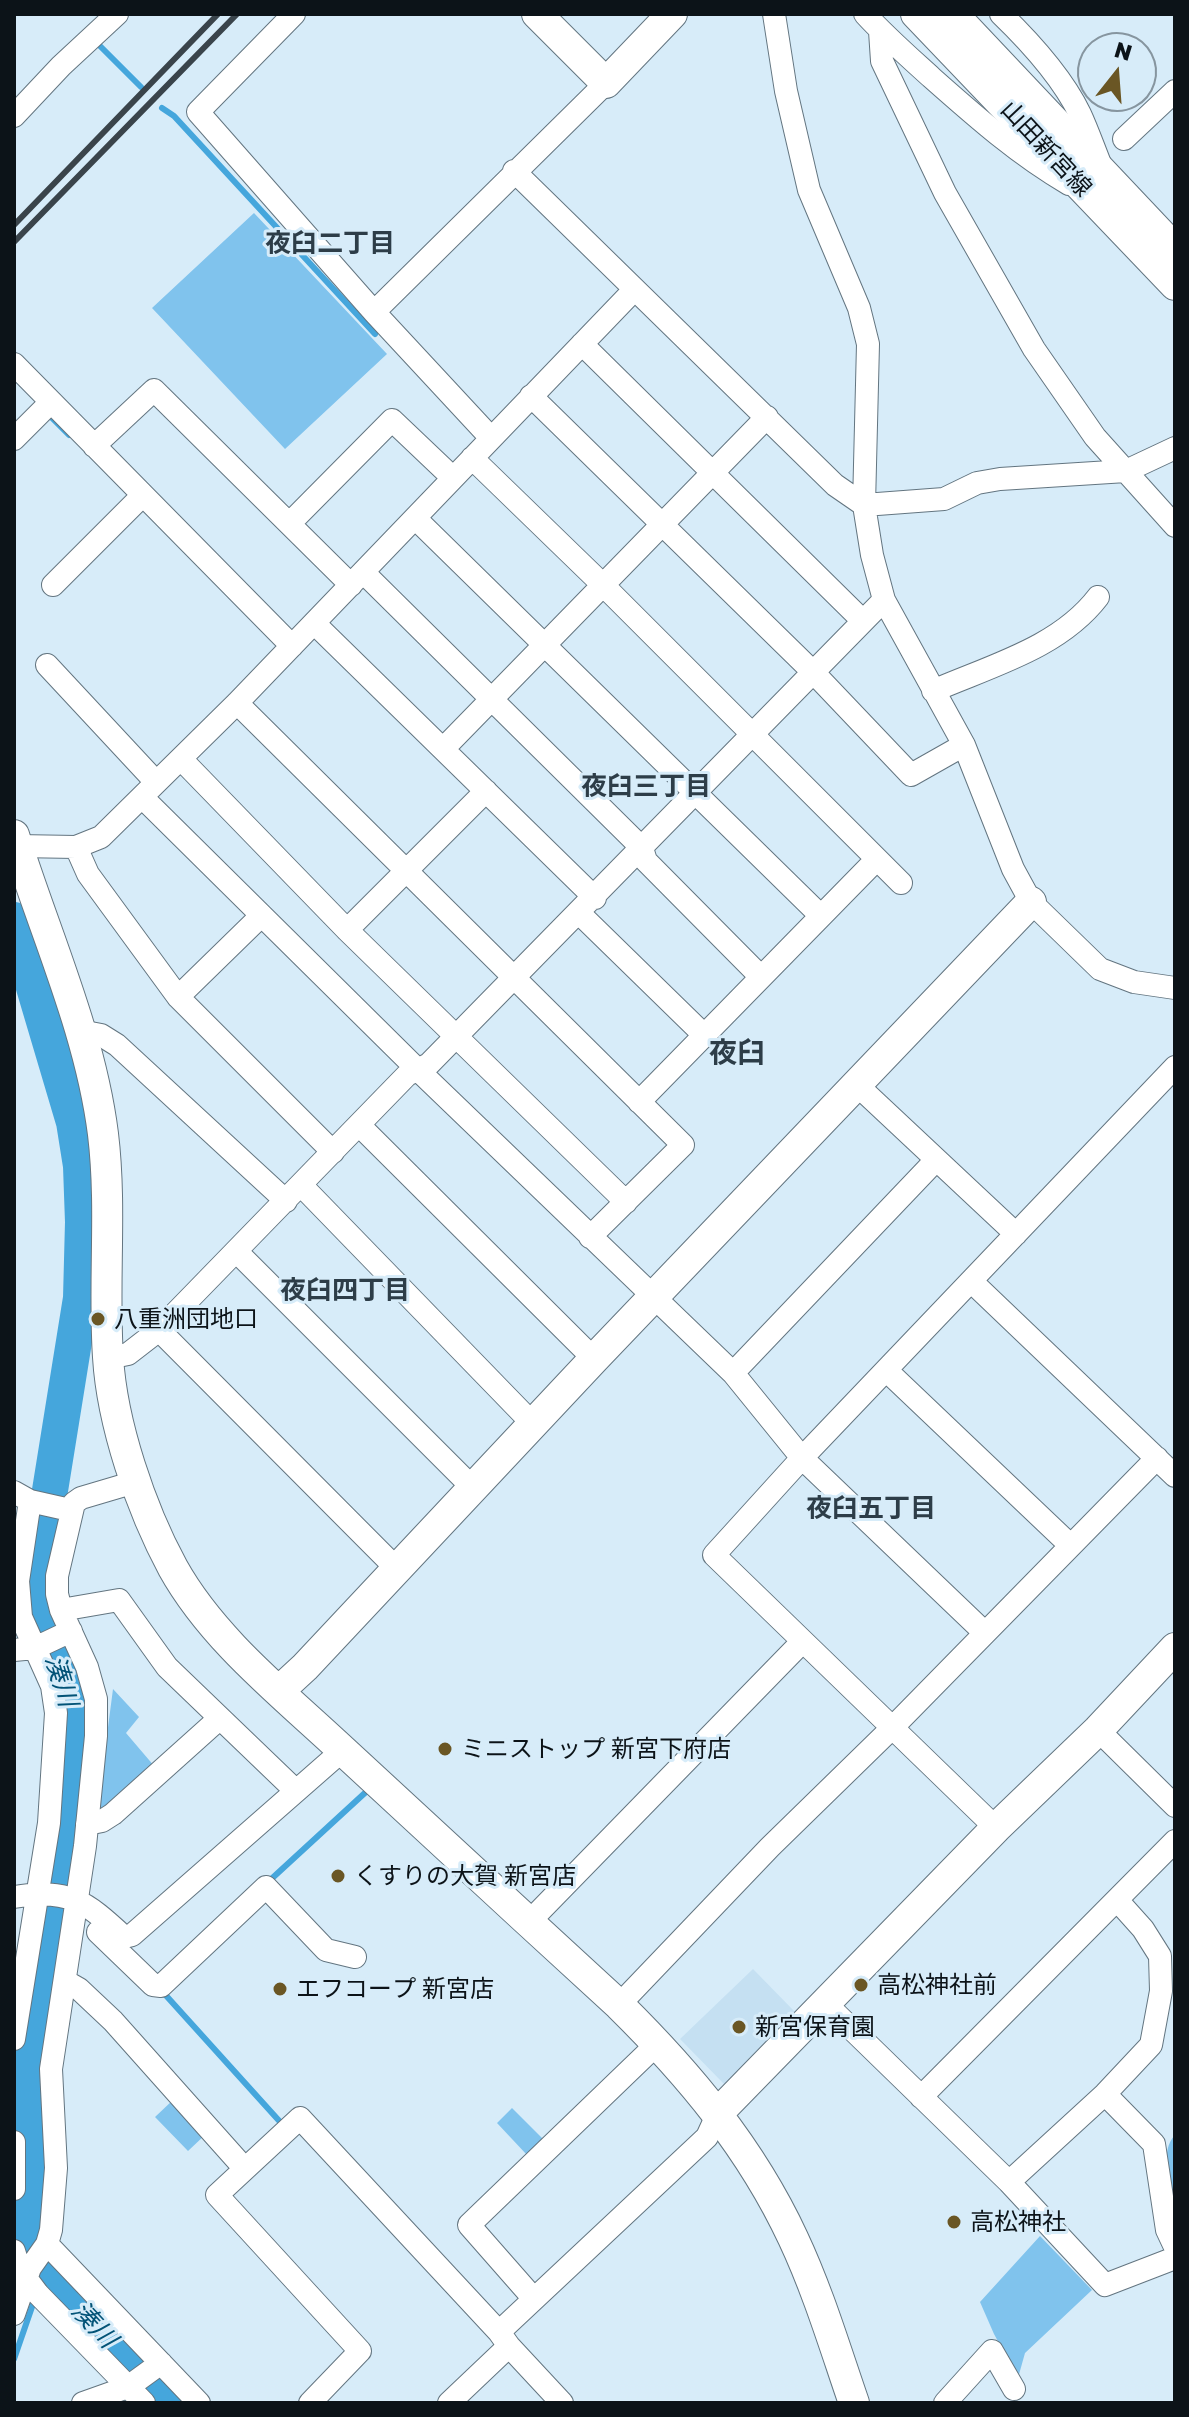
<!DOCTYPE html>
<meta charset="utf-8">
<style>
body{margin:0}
#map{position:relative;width:1189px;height:2417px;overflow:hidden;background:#d7ecf9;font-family:"Golos Text",sans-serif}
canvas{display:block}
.frame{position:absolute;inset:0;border:16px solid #0c1318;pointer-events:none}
.north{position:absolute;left:1077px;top:32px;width:80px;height:80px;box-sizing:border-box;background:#d7ecf9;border:2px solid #86959f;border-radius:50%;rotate:17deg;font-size:22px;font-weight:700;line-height:32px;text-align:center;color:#0c1318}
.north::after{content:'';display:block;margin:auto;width:28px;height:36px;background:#6a5624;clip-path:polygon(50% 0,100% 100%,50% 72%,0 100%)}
</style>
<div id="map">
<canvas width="1189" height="2417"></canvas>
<div class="frame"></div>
<div class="north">N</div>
</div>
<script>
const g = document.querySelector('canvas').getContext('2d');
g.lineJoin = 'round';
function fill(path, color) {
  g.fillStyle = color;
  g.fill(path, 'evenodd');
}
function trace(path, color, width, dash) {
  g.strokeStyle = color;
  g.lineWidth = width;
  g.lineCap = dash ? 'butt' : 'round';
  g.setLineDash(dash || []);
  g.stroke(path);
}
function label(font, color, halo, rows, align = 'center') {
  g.font = font + ' "Golos Text","Noto Sans JP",sans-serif';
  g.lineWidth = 6;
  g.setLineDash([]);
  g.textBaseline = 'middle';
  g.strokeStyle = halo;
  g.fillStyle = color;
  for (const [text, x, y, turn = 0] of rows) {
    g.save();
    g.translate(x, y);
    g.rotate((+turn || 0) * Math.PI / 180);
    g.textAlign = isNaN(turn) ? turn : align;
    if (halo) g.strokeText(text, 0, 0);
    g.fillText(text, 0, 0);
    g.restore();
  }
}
fill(new Path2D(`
 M 753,1969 L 797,2014 L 724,2084 L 680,2039 Z`), '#c5e0f2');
fill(new Path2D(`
 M 254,213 L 387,354 L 285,449 L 152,308 Z
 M 113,1689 L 139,1717 L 126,1733 L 155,1767 L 106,1813 L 98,1804 Z
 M 173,2100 L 206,2134 L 188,2151 L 155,2117 Z
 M 512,2108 L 543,2139 L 527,2155 L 497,2123 Z
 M 1175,2135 L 1175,2202 C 1167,2185 1160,2150 1175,2135 Z
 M 1040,2236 L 1092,2290 L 1025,2353 L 1018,2378 L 994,2334 L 980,2302 Z`), '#80c3ed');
trace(new Path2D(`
 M 95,41 L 141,87
 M 162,108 L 174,116 L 375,334
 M 46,412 L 69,435
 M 268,1882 L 367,1791
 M 161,1990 L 282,2124
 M 14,2359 L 33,2304 L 54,2283`), '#45a6dc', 6);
trace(new Path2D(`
 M 14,920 L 74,1122 L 81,1166 L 83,1222 L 81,1298 L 33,1596 L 73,1707 L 64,1829 L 27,2078 L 30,2164 L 27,2240 L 54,2283 L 168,2403`), '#45a6dc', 36);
const street = new Path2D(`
 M 294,14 L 198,112 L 374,312 L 491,438
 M 774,14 L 786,91 L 809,190 L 859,308 L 868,344 L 864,505 L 872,555 L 884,600 L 964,745 L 1013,869 L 1031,902 L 1100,969 L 1134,982 L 1175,988
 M 865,14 C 886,37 909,57 932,78 C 976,117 1019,155 1069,184
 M 1001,14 C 1030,42 1062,77 1080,114 C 1087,129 1093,146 1099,161
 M 880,31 L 882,61 L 945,193 L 1034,349 L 1095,437 L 1175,526
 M 14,116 L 61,66 L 117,14
 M 1124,139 L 1175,91
 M 514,171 L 835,485 L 864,505 L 944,499 L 977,483 L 1000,479 L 1126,471 L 1175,448
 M 374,312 L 606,83
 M 582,344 L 863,621
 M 14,364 L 292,646
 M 531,396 L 813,672 L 911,775 L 964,745
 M 14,439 L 51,402
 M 94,446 L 154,390 L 351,585
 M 472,458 L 603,585 L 901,883
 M 415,518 L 821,916
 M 290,523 L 392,420 L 453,478
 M 363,572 L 642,848 L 646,861 L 761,977
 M 53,585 L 143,495
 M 314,623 L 595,898
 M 47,665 L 155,781
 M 933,691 C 990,666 1059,648 1098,597
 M 237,703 L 683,1145 L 590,1237
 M 443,749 L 767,417
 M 181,759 L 347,930 L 626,1202
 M 142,797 L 418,1070 L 733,1373 L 802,1458 L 985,1633
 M 17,846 L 76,847 L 101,837 L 237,703 L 634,290
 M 76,847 L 88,874 L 178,997 L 333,1152
 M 579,913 L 704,1035
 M 347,930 L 486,791
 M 178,997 L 261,916
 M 80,1031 L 101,1035 L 117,1045 L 286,1201
 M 857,1085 L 1016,1234
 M 639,1102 L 877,859
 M 359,1125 L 594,1359
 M 301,1185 L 533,1424
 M 237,1252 L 473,1488
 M 971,1281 L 1175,1476
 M 159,1330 L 397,1569
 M 108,1358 L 128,1354 L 159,1330 L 407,1075 L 429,1064 L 884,600
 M 886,1370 L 1070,1545
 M 733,1373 L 936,1160
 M 14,1492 L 30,1501 L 70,1510
 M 61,1610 L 119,1600 L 167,1667 L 296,1791
 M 14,1650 L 35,1648 L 71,1631
 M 1098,1730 L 1175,1806
 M 87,1824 L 102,1821 L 113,1814 L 220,1718
 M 996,1828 L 714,1555 L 802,1458 L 1175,1067
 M 14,1897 C 69,1888 85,1901 124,1937 L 132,1935 L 343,1750
 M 529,1922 L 802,1642
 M 98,1932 L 153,1985 L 161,1986 L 266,1887 L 326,1950 L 355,1957
 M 65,1981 L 79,1989 L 113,2021 L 245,2169 L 300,2118 L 499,2332 L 509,2346 L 562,2403
 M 825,2003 L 1009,2182 L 1105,2285 L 1175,2258
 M 619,2005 L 770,1847 L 893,1727 L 1157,1458
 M 14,2039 L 49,1823 L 56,1713 L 52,1686 L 21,1617 L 18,1581 L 30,1501
 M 1105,2094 L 1154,2144 L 1167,2230 L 1175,2247
 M 921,2097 L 1175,1841
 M 14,2142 L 14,2189
 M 245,2169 L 217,2195 L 360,2351 L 310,2403
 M 1009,2182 L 1105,2094 L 1151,2045 L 1161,1991 L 1160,1956 L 1143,1929 L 1117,1900
 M 47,2244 L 199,2403
 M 14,2251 L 20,2270 L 38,2294 L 144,2403
 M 534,2299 L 469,2225 L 658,2043
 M 14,2314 L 30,2268 L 47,2244 L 51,2230 L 56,2168 L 51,2069 L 85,1846 L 96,1736 L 96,1699 L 87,1667 L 61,1610 L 57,1594 L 57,1576 L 74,1503 L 81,1498 L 135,1482
 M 499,2332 L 707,2137 L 718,2113
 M 83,2403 L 128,2387 L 161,2363
 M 449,2403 L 509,2346
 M 945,2403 L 992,2351 L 1014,2389`);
const secondary = new Path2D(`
 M 537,14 L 606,83 L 672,14
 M 916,14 L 1175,285
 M 953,14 L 1175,249
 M 14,835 C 45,934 90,1031 103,1134 C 112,1208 103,1283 108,1357 C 112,1424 141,1509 173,1568 C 212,1638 280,1692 338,1746 C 432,1833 525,1919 619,2005 C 689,2074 751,2148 793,2238 C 818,2291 835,2348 854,2403
 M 279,1691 L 305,1667 L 594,1359 L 1031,902
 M 718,2113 L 996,1828 L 1098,1730 L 1175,1648`);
trace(street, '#637580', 24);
trace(secondary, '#637580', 32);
trace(street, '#fff', 22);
trace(secondary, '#fff', 30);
trace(new Path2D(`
 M 14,225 L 218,14
 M 14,242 L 237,14`), '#3a444b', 6);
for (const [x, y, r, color] of [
 [98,1319,8,"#6a5624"],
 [445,1749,8,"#6a5624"],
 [338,1876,8,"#6a5624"],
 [861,1985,8,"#6a5624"],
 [280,1989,8,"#6a5624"],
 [739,2027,8,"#6a5624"],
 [954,2222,8,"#6a5624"]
]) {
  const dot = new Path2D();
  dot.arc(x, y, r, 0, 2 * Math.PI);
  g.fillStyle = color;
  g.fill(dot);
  trace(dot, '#d7ecf9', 3);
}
label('24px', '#0c1318', '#d7ecf9', [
 ["山田新宮線",1046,149,47]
]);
label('24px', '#0c1318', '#d7ecf9', [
 ["八重洲団地口",114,1319],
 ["ミニストップ 新宮下府店",461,1749],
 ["くすりの大賀 新宮店",354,1876],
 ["高松神社前",877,1985],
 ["エフコープ 新宮店",296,1989],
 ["新宮保育園",755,2027],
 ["高松神社",970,2222]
], 'left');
label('bold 26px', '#2d3d48', '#d7ecf9', [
 ["夜臼二丁目",330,244],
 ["夜臼三丁目",646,787],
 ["夜臼四丁目",345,1291],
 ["夜臼五丁目",871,1509]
]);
label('italic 26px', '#035377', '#d7ecf9', [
 ["湊川",61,1681,73],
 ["湊川",94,2325,47]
]);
label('bold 28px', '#2d3d48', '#d7ecf9', [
 ["夜臼",737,1053]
]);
</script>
